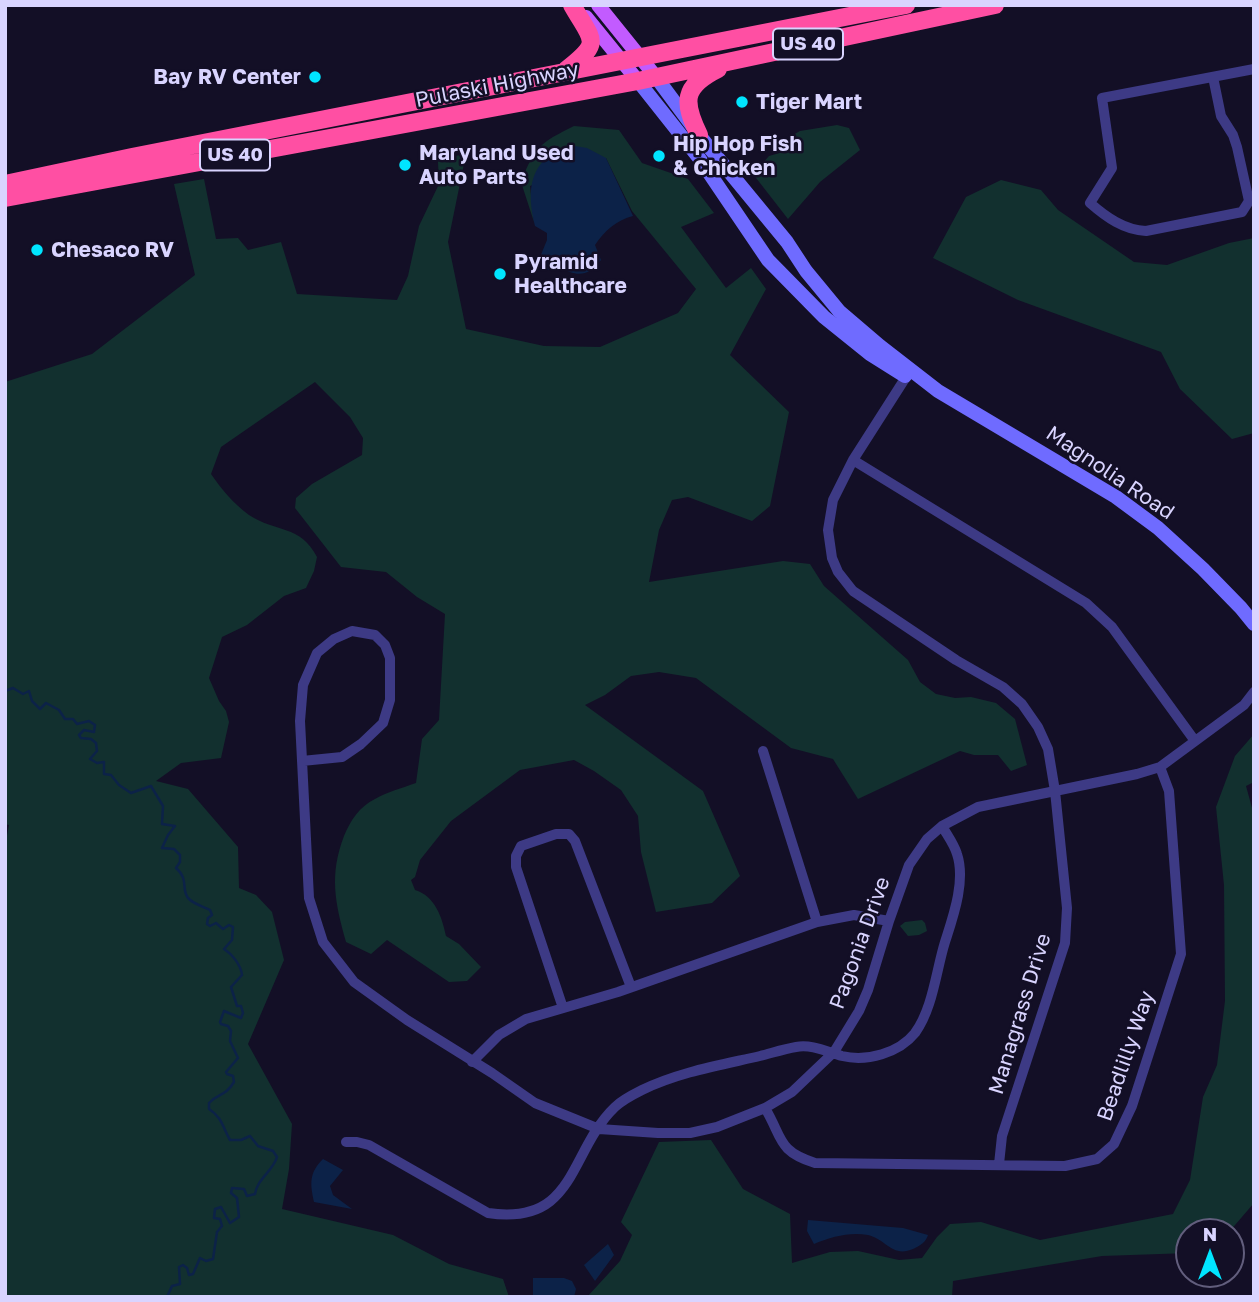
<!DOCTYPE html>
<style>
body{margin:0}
#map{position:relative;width:1259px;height:1302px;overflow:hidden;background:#130f26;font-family:"Golos Text",sans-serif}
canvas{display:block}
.frame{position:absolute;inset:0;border:7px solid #d9d4ff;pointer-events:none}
.north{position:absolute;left:1175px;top:1218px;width:70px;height:70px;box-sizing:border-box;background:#130f26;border:2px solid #625e7d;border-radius:50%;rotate:0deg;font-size:19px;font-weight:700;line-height:28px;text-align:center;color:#d9d4ff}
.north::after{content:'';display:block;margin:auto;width:24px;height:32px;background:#00e5ff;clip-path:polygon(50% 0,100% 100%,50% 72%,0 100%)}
</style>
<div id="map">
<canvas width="1259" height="1302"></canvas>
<div class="frame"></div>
<div class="north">N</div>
</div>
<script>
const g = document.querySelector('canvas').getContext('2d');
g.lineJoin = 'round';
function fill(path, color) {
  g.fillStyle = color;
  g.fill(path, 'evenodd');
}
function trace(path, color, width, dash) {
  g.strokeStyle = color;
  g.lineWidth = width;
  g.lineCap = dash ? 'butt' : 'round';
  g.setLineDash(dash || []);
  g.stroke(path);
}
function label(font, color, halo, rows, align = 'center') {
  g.font = font + ' "Golos Text",sans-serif';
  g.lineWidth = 5;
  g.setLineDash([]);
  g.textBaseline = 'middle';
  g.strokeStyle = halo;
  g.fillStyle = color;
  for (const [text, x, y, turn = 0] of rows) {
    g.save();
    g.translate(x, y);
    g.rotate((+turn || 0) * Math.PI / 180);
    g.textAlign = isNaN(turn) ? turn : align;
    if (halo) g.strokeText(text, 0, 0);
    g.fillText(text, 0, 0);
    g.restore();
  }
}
fill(new Path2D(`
 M 837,125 L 849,128 L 860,150 L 820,182 L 788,219 L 753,174 L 769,156 L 790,150 L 791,136 L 800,131 Z
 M 574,126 L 619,130 L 642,163 L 688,179 L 714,213 L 681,227 L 726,288 L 751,268 L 766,289 L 730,355 L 789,412 L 770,506 L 752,521 L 688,497 L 672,500 L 659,530 L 649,582 L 783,561 L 810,564 L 824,586 L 908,660 L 920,682 L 936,694 L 955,698 L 971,697 L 996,703 L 1015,719 L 1027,765 L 1011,771 L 998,755 L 974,755 L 960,751 L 858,799 L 833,759 L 791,748 L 696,678 L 659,672 L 631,676 L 605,695 L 585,705 L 703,791 L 740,876 L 712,903 L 656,912 L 641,852 L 638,816 L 621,790 L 594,771 L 574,760 L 520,770 L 451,821 L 420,860 L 415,877 L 411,880 L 415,890 C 435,896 442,917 446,936 L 459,944 L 481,967 L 467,981 L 449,982 L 387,940 L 371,954 L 346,942 C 335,903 329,875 344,836 C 350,821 360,806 375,799 C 387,792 402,788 416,783 L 422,739 L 439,720 L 445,614 L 417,597 L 386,572 L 341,567 L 295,508 L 296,498 L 312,484 L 362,455 L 363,438 L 350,417 L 315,382 L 221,447 L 211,474 C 222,490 233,503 249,515 C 276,533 300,524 317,557 L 314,571 L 306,588 L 284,596 L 247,625 L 222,637 L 209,678 L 219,701 L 226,711 L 229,722 L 221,758 L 181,763 L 156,781 L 188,789 L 238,847 L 239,888 L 256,895 L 272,912 L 284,960 L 248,1044 L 292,1124 L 289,1169 L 282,1209 L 393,1235 L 449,1264 L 503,1279 L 509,1297 L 5,1297 L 5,846 L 9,825 L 5,824 L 5,382 L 92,354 L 195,275 L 174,184 L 204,179 L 216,239 L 238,238 L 248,250 L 281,242 L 297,294 L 397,300 L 408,276 L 419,226 L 439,184 L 438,162 L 439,159 L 466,154 L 448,242 L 466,329 L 544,346 L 600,347 L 678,313 L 696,289 L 632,211 L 606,158 L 530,186 L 534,222 L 521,182 C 535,146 540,143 574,126 Z
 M 1001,180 L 1041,190 L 1058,210 L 1134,262 L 1167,265 L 1229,243 L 1254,238 L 1254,433 L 1232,439 L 1180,389 L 1161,352 L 1018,300 L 933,258 L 966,197 Z
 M 1254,734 L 1254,782 L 1246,786 L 1254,815 L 1254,1203 L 1229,1232 L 1189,1232 L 1189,1253 L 1102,1256 L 953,1281 L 952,1297 L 587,1297 L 620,1261 L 632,1235 L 621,1222 L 659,1142 L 711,1140 L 743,1189 L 790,1214 L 792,1263 L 830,1252 L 858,1251 L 899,1260 L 922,1258 L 937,1237 L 950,1224 L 981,1222 L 1040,1240 L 1173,1214 L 1190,1180 L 1203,1097 L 1217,1065 L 1225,1001 L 1224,885 L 1216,807 L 1235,756 Z
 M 922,920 L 925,923 L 927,931 L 919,935 L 908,936 L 900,926 L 905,922 Z`), '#12302f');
fill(new Path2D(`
 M 569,145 L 587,148 L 606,158 L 633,216 C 617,220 604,231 595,245 L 601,260 C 588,277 577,277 559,267 L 556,271 L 544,269 L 538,262 L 547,240 L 547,233 L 535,226 C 526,189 529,160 569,145 Z
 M 323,1159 L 343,1170 L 330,1186 L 333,1195 L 352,1209 L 314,1202 C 310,1183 309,1173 323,1159 Z
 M 808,1220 L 903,1228 L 928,1235 C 926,1242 920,1246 913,1249 C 892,1258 886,1239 868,1235 C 848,1232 832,1237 814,1244 L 807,1231 Z
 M 608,1244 L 614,1255 L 595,1281 L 584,1265 Z
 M 533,1278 L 564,1278 L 572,1281 L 576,1289 L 574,1297 L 533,1297 Z`), '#0c2248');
trace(new Path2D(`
 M 5,691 L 13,688 L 23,694 L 29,691 L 32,701 L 40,709 L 46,703 L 59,710 L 65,719 L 73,719 L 77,724 L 89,721 L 95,725 L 94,732 L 84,730 L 79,735 L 81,738 L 91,739 L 96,743 L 97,751 L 90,759 L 97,763 L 104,762 L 104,774 L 111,775 L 119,785 L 131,793 L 151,786 L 163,806 L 162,824 L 175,826 L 168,835 L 162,848 L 174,849 L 180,855 L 180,862 L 176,868 C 190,880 180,890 189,899 C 194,904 204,907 210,910 L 212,915 L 208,918 L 207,924 L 210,926 L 216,923 L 223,929 L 229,925 L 233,927 L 232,940 L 224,949 C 232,954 241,965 242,975 L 231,987 L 237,1006 L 241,1006 L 243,1013 L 241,1018 L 224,1011 L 220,1022 L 221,1024 L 228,1026 L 231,1031 L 230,1041 L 238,1058 L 226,1072 L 227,1074 L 233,1076 L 234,1082 C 225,1097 218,1093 209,1103 L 209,1109 C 222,1117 223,1128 230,1140 L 241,1140 L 250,1136 L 258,1146 L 273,1151 L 277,1157 C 273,1171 257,1179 255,1194 L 247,1196 L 244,1189 L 232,1188 L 231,1193 L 237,1198 L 239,1217 L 230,1223 L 221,1207 L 215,1209 L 214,1218 L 220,1219 L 222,1226 L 217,1232 L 213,1259 L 206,1261 L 200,1258 L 193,1274 L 189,1275 L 187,1268 L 183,1265 L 179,1267 L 180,1284 L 172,1286 L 167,1297`), '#0c2248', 2.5);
trace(new Path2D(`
 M 1213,77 L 1221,116 L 1233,135 L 1237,147 L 1249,201 L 1242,212 L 1146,231 C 1124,230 1106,217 1090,203 L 1112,168 L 1102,98 L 1254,69
 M 906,377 L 853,460 L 833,500 L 828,530 L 832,558 L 838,572 L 853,591 L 956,660 L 1003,687 L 1022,704 L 1038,727 L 1048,749 L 1055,791 L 1067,908 L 1065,943 L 1002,1136 L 999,1164
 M 853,460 L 1086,603 L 1112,627 L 1195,741
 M 763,751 L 817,922
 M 302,761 L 342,757 L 361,744 L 383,723 L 390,700 L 390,658 L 385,645 L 375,635 L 352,631 L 334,639 L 317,653 L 303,685 L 300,721 L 309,898 L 323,942 L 354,982 L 407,1020 L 492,1073 L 535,1103 L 599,1129 L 658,1133 L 690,1133 L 717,1127 L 765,1108 L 792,1092 L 834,1052 L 859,1011 L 868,990 L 889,921 L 909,865 L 927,839 L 942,826 L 978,807 L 1137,774 L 1160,767 L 1244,705 L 1254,692
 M 563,1008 L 516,867 L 516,856 L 521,846 L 556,834 L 569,834 L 575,841 L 631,987
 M 472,1062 L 499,1035 L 526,1019 L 618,992 L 817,922 L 854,915 L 889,921
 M 765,1108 C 783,1138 777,1151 815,1163 L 1065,1166 L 1097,1159 L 1114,1144 L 1132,1106 L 1181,954 L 1169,791 L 1160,767
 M 346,1142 L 357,1142 L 369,1145 L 488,1213 C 577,1226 568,1152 615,1107 C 622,1100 634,1094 642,1090 C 679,1072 721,1065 760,1056 C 772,1053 784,1049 796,1047 C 812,1044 827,1052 842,1056 C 867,1062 899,1053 915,1033 C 933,1008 936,971 945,942 C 953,917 966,881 957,854 C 954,844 947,835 942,826`), '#3d3a85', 10);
trace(new Path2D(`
 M 656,77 L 699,135 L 787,242 L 806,271 L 839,311 L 880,346 L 938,391 L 1116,497 L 1158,528 L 1203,569 L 1241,608 L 1254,624
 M 638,81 L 699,158 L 768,260 L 824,317 L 870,354 L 905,376`), '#6f6bff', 14);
trace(new Path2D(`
 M 598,5 L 656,77
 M 586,17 L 638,81`), '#c25bff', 14);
trace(new Path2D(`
 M 566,70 C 603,41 593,42 572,5
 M 699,135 C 683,102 682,87 718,69
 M 5,184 L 132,157 L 906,5
 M 5,198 L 638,81 L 995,5`), '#ff4fa3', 18);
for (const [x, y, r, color] of [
 [315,77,7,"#00e5ff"],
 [742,102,7,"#00e5ff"],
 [659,156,7,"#00e5ff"],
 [405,165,7,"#00e5ff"],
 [37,250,7,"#00e5ff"],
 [500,274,7,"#00e5ff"]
]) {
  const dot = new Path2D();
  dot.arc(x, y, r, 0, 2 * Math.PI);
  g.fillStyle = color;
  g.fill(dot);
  trace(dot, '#130f26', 2.5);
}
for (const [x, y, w] of [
 [808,44,70],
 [235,155,70]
]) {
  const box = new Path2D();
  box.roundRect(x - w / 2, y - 15.5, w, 31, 5);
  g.fillStyle = '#130f26';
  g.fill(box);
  trace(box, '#d9d4ff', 2);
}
label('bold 19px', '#d9d4ff', null, [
 ["US 40",808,44],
 ["US 40",235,155]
]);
label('bold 21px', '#d9d4ff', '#130f26', [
 ["Bay RV Center",301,77,"right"],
 ["Tiger Mart",756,102],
 ["Hip Hop Fish",673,144],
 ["& Chicken",673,168],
 ["Maryland Used",419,153],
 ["Auto Parts",419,177],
 ["Chesaco RV",51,250],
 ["Pyramid",514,262],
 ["Healthcare",514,286]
], 'left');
label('21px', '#d9d4ff', '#130f26', [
 ["Pulaski Highway",497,85,-11],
 ["Magnolia Road",1110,473,34],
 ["Pagonia Drive",860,943,-70],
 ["Managrass Drive",1020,1014,-73],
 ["Beadlilly Way",1126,1056,-71]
]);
</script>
